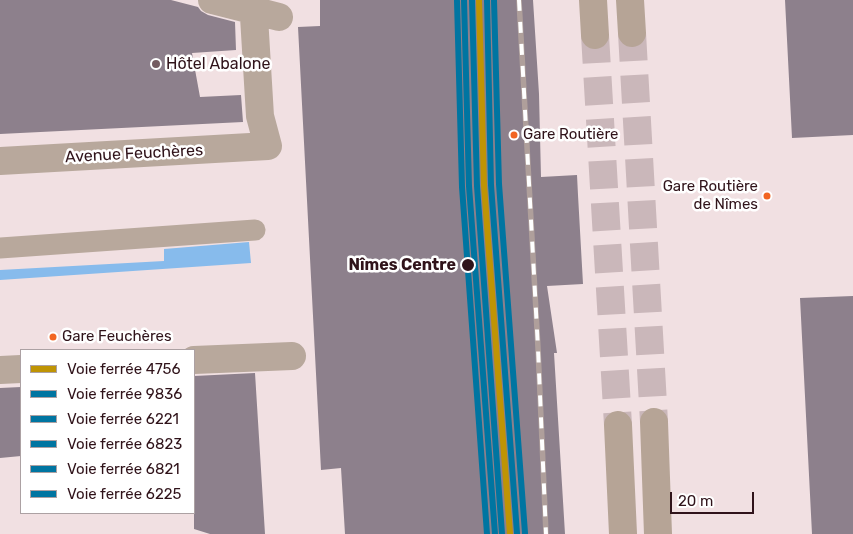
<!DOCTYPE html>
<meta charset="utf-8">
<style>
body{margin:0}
#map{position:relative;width:853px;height:534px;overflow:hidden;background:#f1e0e2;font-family:Rubik,sans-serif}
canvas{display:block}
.legend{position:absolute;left:20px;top:349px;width:175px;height:165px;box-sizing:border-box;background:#fff;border:1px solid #aca1a3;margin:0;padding:6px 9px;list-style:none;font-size:15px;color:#30131a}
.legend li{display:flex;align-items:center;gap:10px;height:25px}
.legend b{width:25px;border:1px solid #aca1a3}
.scale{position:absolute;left:670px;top:492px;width:84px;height:22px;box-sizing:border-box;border:2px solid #30131a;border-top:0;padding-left:6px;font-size:15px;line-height:18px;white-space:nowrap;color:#30131a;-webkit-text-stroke:4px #fff;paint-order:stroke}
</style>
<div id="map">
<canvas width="853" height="534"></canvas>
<ul class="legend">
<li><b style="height:6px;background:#bf9404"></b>Voie ferrée 4756</li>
<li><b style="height:6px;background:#0075a1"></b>Voie ferrée 9836</li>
<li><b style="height:6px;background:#0075a1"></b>Voie ferrée 6221</li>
<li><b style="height:6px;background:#0075a1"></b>Voie ferrée 6823</li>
<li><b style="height:6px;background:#0075a1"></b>Voie ferrée 6821</li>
<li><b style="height:6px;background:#0075a1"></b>Voie ferrée 6225</li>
</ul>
<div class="scale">20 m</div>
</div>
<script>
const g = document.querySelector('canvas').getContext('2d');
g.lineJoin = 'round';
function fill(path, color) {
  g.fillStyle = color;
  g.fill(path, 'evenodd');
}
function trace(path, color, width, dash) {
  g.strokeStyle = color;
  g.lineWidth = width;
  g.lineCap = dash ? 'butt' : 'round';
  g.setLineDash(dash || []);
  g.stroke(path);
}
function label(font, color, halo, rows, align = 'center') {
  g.font = font + ' Rubik,sans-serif';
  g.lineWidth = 5;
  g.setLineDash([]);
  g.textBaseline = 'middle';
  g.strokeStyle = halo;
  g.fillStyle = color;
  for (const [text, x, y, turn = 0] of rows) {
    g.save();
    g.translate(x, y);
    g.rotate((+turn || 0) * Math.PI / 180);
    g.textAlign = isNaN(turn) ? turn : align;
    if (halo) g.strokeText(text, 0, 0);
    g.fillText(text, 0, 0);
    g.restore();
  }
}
fill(new Path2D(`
 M 249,242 L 251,263 L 0,280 L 0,270 L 164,261 L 164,249 Z`), '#87bbec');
fill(new Path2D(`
 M 0,0 L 171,0 L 198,7 L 201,11 L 208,15 L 235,22 L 236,50 L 192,53 L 200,97 L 241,95 L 243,122 L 0,134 Z
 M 320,0 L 533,0 L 539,94 L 541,177 L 577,175 L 578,195 L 583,284 L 547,286 L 557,353 L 554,353 L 565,534 L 345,534 L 341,468 L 321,470 L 298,27 L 320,26 Z
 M 785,0 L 853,0 L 853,135 L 792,138 Z
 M 853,296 L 853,534 L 812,534 L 800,298 Z
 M 255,373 L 265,534 L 210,534 L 194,529 L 194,376 Z
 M 21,387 L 21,456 L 0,458 L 0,388 Z`), '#8d808c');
trace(new Path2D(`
 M 632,33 L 654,422
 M 595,35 L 618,425`), '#cab7ba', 28, [28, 14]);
trace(new Path2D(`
 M 0,248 L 255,230`), '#b8a89c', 21);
trace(new Path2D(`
 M 212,0 L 279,17
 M 0,161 L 268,146 L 260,116 L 253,0
 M 194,360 L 292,356
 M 0,370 L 21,369`), '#b8a89c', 28);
trace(new Path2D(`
 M 593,0 L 595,35
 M 630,0 L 632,33
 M 654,422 L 658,534
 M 618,425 L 623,534`), '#b6a496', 28);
const rail = new Path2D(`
 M 519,0 L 538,348 L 546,534`);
trace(rail, '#af9f9b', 5.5);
trace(rail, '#fff', 4, [11]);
trace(new Path2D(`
 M 479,0 L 484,185 L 510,534`), '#bf9404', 6);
trace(new Path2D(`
 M 472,0 L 477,186 L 502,534`), '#0075a1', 6);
trace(new Path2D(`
 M 487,0 L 491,185 L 517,533`), '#0075a1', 6);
trace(new Path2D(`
 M 464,0 L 469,186 L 495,534`), '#0075a1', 6);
trace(new Path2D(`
 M 494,0 L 499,184 L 525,533`), '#0075a1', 6);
trace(new Path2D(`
 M 457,1 L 462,187 L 487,534`), '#0075a1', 6);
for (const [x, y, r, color] of [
 [156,64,5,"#745b60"],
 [514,135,4.5,"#f26522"],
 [767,196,4.5,"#f26522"],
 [468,265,7,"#30131a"],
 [53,337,4.5,"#f26522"]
]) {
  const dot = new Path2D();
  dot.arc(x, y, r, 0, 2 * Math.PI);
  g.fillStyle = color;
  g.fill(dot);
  trace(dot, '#fff', 2);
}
label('15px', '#30131a', '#fff', [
 ["Gare Routière",523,135],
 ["Gare Routière",758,187,"right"],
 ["de Nîmes",758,205,"right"],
 ["Gare Feuchères",62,337]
], 'left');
label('16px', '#30131a', '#fff', [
 ["Hôtel Abalone",166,64]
], 'left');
label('16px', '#30131a', '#fff', [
 ["Avenue Feuchères",134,154,-3]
]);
label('bold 16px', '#30131a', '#fff', [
 ["Nîmes Centre",456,265]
], 'right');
</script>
